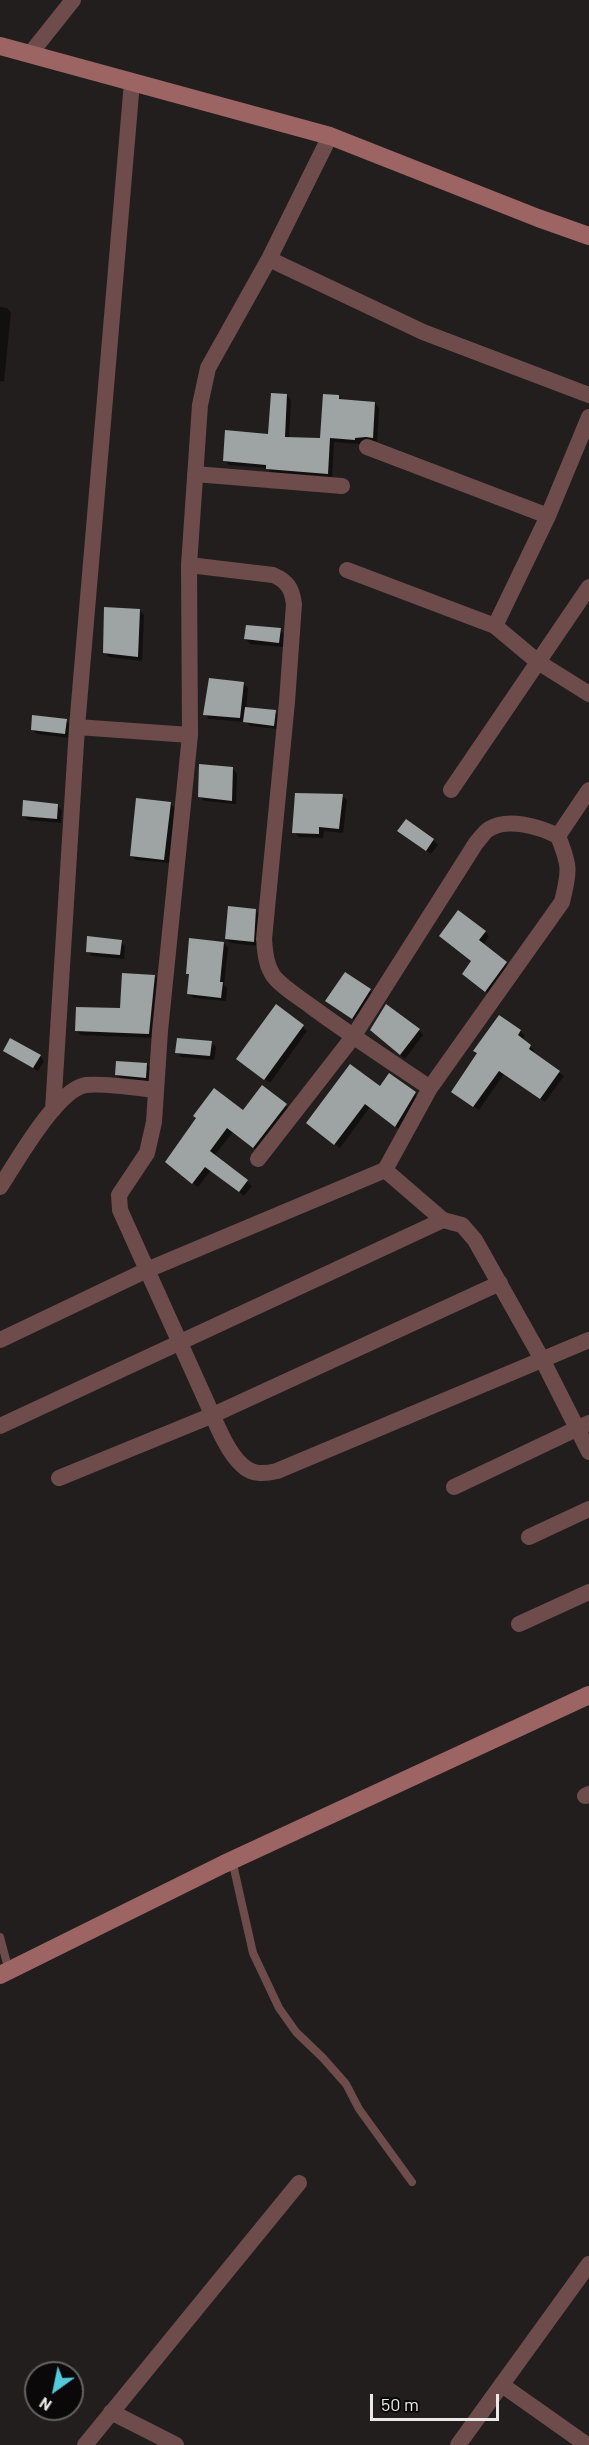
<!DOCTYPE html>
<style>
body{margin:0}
#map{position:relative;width:589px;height:2445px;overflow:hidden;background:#221e1d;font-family:Barlow,sans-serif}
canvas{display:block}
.north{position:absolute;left:24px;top:2361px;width:60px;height:60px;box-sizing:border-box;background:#0a0808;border:2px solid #646262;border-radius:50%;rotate:213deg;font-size:16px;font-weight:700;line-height:24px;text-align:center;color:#ebe8e8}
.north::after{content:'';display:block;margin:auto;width:21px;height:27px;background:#53cadc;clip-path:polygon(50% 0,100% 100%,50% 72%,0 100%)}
.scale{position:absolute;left:370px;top:2394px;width:129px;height:27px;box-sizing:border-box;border:3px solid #ebe8e8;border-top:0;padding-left:8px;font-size:18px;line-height:21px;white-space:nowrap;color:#ebe8e8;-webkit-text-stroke:4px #0a0808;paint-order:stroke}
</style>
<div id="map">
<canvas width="589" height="2445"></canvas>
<div class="north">N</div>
<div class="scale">50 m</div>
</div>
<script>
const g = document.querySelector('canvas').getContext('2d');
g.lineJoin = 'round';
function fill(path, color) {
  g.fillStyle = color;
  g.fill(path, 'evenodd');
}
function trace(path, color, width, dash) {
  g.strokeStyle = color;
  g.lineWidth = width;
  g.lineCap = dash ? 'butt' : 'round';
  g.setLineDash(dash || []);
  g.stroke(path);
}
fill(new Path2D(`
 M 0,307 L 7,308 L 11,313 L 4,382 L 0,381 Z
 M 287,395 L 291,400 L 289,439 L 322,439 L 339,397 L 343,401 L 375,403 L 379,408 L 377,442 L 371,441 L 359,444 L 334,442 L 332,478 L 272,473 L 267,468 L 229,465 L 225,461 L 270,436 Z
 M 140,611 L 144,615 L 142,661 L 109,657 L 105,653 Z
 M 280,630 L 284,634 L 283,647 L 250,644 L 246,639 Z
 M 243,683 L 248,688 L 246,709 L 275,712 L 280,716 L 278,729 L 250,726 L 246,722 L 209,719 L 205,714 Z
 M 66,721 L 71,725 L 70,738 L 37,734 L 32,730 Z
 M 233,769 L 237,774 L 236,804 L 204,801 L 199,796 Z
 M 342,796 L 347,800 L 343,833 L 324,831 L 323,838 L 299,837 L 294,832 Z
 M 170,803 L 175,808 L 169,863 L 136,860 L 131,855 Z
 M 57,806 L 62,810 L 61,823 L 28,820 L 23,815 Z
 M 404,835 L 433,840 L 438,845 L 431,854 Z
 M 256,911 L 260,915 L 258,946 L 231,943 L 226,939 Z
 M 485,932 L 489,936 L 483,945 L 510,967 L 491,995 L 468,978 L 473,962 L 445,941 Z
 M 121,942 L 125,946 L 124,959 L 92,956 L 87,951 Z
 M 224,943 L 228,948 L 224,985 L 227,988 L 226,1001 L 193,998 L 188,993 L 190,976 L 187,973 Z
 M 155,976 L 159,981 L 153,1038 L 81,1035 L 77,1031 L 121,1010 Z
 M 370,991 L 374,995 L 357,1022 L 332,1005 Z
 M 303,1027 L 307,1031 L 270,1083 L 243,1063 Z
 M 419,1030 L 423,1035 L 405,1059 L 376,1035 Z
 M 520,1031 L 525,1036 L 522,1040 L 535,1051 L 533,1053 L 564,1076 L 545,1102 L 504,1074 L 479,1110 L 457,1096 Z
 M 211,1043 L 216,1047 L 214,1060 L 181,1057 L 177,1052 Z
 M 5,1051 L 40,1056 L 44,1061 L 38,1071 Z
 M 147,1064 L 151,1069 L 150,1082 L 121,1079 L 116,1074 Z
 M 262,1087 L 291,1110 L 258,1151 L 233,1132 L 214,1156 L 252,1186 L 244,1196 L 211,1170 L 198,1187 L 171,1167 L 198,1118 L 243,1112 Z
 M 380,1089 L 415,1094 L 419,1098 L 400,1130 L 370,1107 L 340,1148 L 313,1128 Z`), '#0007');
fill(new Path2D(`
 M 271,393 L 287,394 L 285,437 L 320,438 L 323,394 L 339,395 L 339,399 L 375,402 L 373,438 L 366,437 L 355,438 L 355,440 L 330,438 L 328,474 L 266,469 L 266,465 L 223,461 L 225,430 L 268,434 Z
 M 104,607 L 140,609 L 138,657 L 103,653 Z
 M 246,625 L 281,628 L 279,643 L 244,639 Z
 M 209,678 L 244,682 L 240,718 L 203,715 Z
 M 245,707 L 276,710 L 274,726 L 243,722 Z
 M 32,715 L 67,719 L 65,734 L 31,730 Z
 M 199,764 L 233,767 L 232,801 L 198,797 Z
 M 295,793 L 343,794 L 339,829 L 319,827 L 319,834 L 292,833 Z
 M 136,798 L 171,802 L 164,860 L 130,856 Z
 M 23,800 L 58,804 L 57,819 L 22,816 Z
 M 406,819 L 434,839 L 426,851 L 397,831 Z
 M 228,906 L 256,909 L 254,942 L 225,939 Z
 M 458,910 L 486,931 L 479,940 L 507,962 L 485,992 L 462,974 L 471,961 L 439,936 Z
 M 87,936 L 122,940 L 120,955 L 86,952 Z
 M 189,938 L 224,942 L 220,982 L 223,982 L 221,998 L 187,994 L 189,974 L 186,974 Z
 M 345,972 L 371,989 L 352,1019 L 325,1001 Z
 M 122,973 L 155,975 L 149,1034 L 75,1031 L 76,1007 L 120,1008 Z
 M 276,1004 L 304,1025 L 264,1080 L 236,1059 Z
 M 386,1004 L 420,1029 L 400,1055 L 370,1030 Z
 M 499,1015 L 521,1030 L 518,1035 L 531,1045 L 529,1049 L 560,1071 L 540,1099 L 499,1071 L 473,1107 L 451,1092 L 477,1053 L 473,1051 Z
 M 10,1038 L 41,1055 L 33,1068 L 3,1051 Z
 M 177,1038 L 212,1041 L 210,1056 L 175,1053 Z
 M 116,1061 L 147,1063 L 146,1078 L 115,1075 Z
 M 350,1064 L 380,1086 L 389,1073 L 416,1092 L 395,1127 L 365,1104 L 334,1145 L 306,1123 Z
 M 262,1085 L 287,1104 L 253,1148 L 227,1128 L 210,1151 L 248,1180 L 239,1192 L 205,1167 L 192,1184 L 165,1162 L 196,1118 L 193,1116 L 214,1088 L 243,1110 Z`), '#9ea3a4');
trace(new Path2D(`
 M 232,1860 L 253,1953 L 279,2008 L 296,2032 L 323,2058 L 346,2084 L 359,2109 L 412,2182
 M 0,1937 L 9,1971`), '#6e4c4b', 8);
trace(new Path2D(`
 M 30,54 L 73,0
 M 330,136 L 269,259 L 208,368 L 200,405 L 189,565 L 190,735 L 160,1031 L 154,1122 L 147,1153 L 119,1195 L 120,1210 C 148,1271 175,1333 203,1394 C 213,1415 225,1450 242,1465 C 252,1475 264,1474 277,1471 L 589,1340
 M 269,259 L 423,332 L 589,395
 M 367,447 L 548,516
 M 195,474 L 342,486
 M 189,565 L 273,575 C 287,581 292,588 294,604 L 287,702 L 264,939 C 265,952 266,967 275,978 C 285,989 300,998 312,1007 C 350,1035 390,1061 430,1088
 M 347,570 L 495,626 L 538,662 L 589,694
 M 495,626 L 548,516 L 589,417
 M 77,727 L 190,735
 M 451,790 L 589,587
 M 558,836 L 589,790
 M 53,1110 L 77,727 L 132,82
 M 258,1159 L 353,1037 L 476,843 C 480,839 484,832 489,829 C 508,817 540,827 558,836 C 570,866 570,870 562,902 L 430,1088 L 385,1170 L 443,1220 L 462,1225 L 475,1240 L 543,1361 L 589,1452
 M 0,1187 C 16,1163 57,1089 86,1085 C 104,1083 137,1088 156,1090
 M 0,1340 L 147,1270 L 385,1170
 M 0,1426 L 443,1220
 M 59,1478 L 213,1415 L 500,1283
 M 454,1487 L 589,1423
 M 529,1537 L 589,1509
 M 519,1624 L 589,1592
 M 585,1796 L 589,1794
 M 502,2385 L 587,2445
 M 111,2412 L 176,2445
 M 85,2445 L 299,2183
 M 458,2445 L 589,2264`), '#6e4c4b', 16);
trace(new Path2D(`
 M 0,46 L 330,136 L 538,218 L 589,236
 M 0,1975 L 224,1864 L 589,1695`), '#9c6564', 18);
</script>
